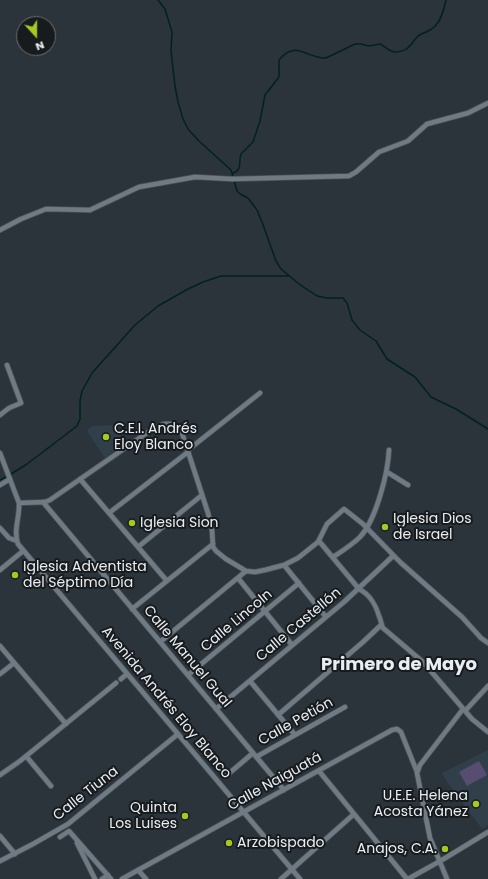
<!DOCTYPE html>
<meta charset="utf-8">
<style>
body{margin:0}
#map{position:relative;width:488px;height:879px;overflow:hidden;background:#2b333b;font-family:Poppins,sans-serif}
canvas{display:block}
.north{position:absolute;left:16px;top:16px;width:40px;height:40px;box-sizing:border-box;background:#171b1e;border:1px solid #6b6f73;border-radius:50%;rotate:159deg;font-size:11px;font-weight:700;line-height:16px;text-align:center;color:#e9eef3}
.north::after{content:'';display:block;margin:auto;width:14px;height:18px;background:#a5c823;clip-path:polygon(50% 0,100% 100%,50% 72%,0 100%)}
</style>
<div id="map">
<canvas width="488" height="879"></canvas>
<div class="north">N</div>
</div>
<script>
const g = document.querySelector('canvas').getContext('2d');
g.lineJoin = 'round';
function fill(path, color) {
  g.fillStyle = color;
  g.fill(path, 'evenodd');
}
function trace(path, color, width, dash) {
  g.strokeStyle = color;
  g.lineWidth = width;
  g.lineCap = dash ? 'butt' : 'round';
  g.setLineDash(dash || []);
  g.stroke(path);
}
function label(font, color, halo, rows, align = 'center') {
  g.font = font + ' Poppins,sans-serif';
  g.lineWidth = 4;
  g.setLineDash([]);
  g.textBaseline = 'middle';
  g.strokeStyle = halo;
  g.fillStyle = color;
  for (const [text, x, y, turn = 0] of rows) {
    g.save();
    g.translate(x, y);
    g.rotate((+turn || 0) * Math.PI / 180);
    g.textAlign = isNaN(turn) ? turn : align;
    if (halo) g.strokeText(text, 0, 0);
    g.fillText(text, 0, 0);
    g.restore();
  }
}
fill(new Path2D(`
 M 114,425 L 125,443 L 105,458 L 87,431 L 92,426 Z
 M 488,750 L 488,825 L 482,829 L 447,782 L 442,773 Z`), '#313f4a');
fill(new Path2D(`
 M 479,761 L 487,775 L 467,786 L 459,772 Z`), '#564d71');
trace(new Path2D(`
 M 158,0 L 165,9 L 172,32 L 171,51 L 175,86 L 178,102 L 183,119 L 188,129 L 199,141 L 231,170 L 237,191 L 240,194 L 248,198 L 257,210 L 262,222 L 276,261 L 281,269 L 299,284 L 317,296 L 327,298 L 343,298 L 347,303 L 352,320 L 360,330 L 376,341 L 387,359 L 415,377 L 431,397 L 456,409 L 488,429
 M 233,173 C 243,170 238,162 241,154 L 253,142 L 260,121 L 265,95 L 279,77 L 279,60 C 296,39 307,59 326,58 L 355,44 L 361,44 L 369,46 L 380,44 C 386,46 388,52 396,52 C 409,51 410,45 417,37 C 422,32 429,32 433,28 C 441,22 444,9 446,0
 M 11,474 L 27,464 L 77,426 L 80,419 L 80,401 L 82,391 L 92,373 L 135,325 L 158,306 L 188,289 L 203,282 L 221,276 L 288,276
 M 0,480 L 6,477`), '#002223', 1.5);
const minor = new Path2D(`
 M 0,230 L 21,219 L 46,209 L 90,210 L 139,187 L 195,177 L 232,179 L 349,176 L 356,172 L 379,152 L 408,141 L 427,124 L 468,113 L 488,103
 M 0,415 L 9,408 L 21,403 L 7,365
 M 188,450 L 260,393
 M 0,453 L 19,503 C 20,517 13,530 18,544 L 300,879
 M 387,472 L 408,485
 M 80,479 L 167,581
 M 0,485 L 10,479
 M 43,502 L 284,790
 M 19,503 L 45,502 L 50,500 L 154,428 L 164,424 L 174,424 L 182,433 L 208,513 L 212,530 L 213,547 L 216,551 L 226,559 L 246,571 L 255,572 L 265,570 L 284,565 L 298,558 L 318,542 L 327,524 L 344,509 L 363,524 L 400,562 L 462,617 L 481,638 L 488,643
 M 109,513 L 188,452
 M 0,528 L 9,538 L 17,541
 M 319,541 L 359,589 C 369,594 376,605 379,616 C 381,620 381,624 383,628 L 423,662 L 472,719 L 488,732
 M 138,547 L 202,495
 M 333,557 C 342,551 352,545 360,537 C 376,520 388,473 389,450
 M 284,565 L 326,617
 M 0,570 L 23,551
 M 238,578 L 292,645
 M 132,609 L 213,544
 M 160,642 L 246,571
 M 0,646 L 66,724
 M 0,674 L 14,663
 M 188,675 L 299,583
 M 121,679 L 127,674
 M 250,681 L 295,735
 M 216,709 L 344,602 L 393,556
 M 465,711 L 488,686
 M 278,715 L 363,642 L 381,625
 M 26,756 L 51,786
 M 256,757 L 345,707
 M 319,771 L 407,879
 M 0,775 L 20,761 L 116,683
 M 226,776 L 253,753
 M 0,836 L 15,854
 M 60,837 L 69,831 L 111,879
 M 77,843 L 95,879
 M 0,861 L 33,844 L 68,824 L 178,734
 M 138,870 L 146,879
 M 102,879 L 108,875
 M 122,879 L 392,730 L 397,729 L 401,732 L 417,772
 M 281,879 L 354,814
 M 408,879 L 442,860 L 488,832
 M 447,879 L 430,838 L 417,773 L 420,765 L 463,709`);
trace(minor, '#4b5258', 6);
trace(minor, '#707a83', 4.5);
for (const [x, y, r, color] of [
 [106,437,4,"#a5c823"],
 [132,523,4,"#a5c823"],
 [385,527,4,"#a5c823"],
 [15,575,4,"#a5c823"],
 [476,804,4,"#a5c823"],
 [185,816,4,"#a5c823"],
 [229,843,4,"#a5c823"],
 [445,849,4,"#a5c823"]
]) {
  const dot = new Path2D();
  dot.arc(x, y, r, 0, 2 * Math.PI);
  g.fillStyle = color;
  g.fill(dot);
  trace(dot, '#171b1e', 1.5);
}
label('14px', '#e9eef3', '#171b1e', [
 ["C.E.I. Andrés",114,429],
 ["Eloy Blanco",114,445],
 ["Iglesia Dios",393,519],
 ["de Israel",393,535],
 ["Iglesia Sion",140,523],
 ["Iglesia Adventista",23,567],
 ["del Séptimo Día",23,583],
 ["U.E.E. Helena",468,796,"right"],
 ["Acosta Yánez",468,812,"right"],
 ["Quinta",177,808,"right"],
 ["Los Luises",177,824,"right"],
 ["Arzobispado",237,843],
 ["Anajos, C.A.",437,849,"right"]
], 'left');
label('14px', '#e9eef3', '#171b1e', [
 ["Calle Lincoln",237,621,-40],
 ["Calle Castellón",299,625,-40],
 ["Calle Manuel Gual",187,657,50],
 ["Avenida Andrés Eloy Blanco",166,703,50],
 ["Calle Petión",296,722,-29],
 ["Calle Naiguatá",275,782,-29],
 ["Calle Tiuna",86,794,-38]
]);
label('bold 18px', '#e9eef3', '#171b1e', [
 ["Primero de Mayo",399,665]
]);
</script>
